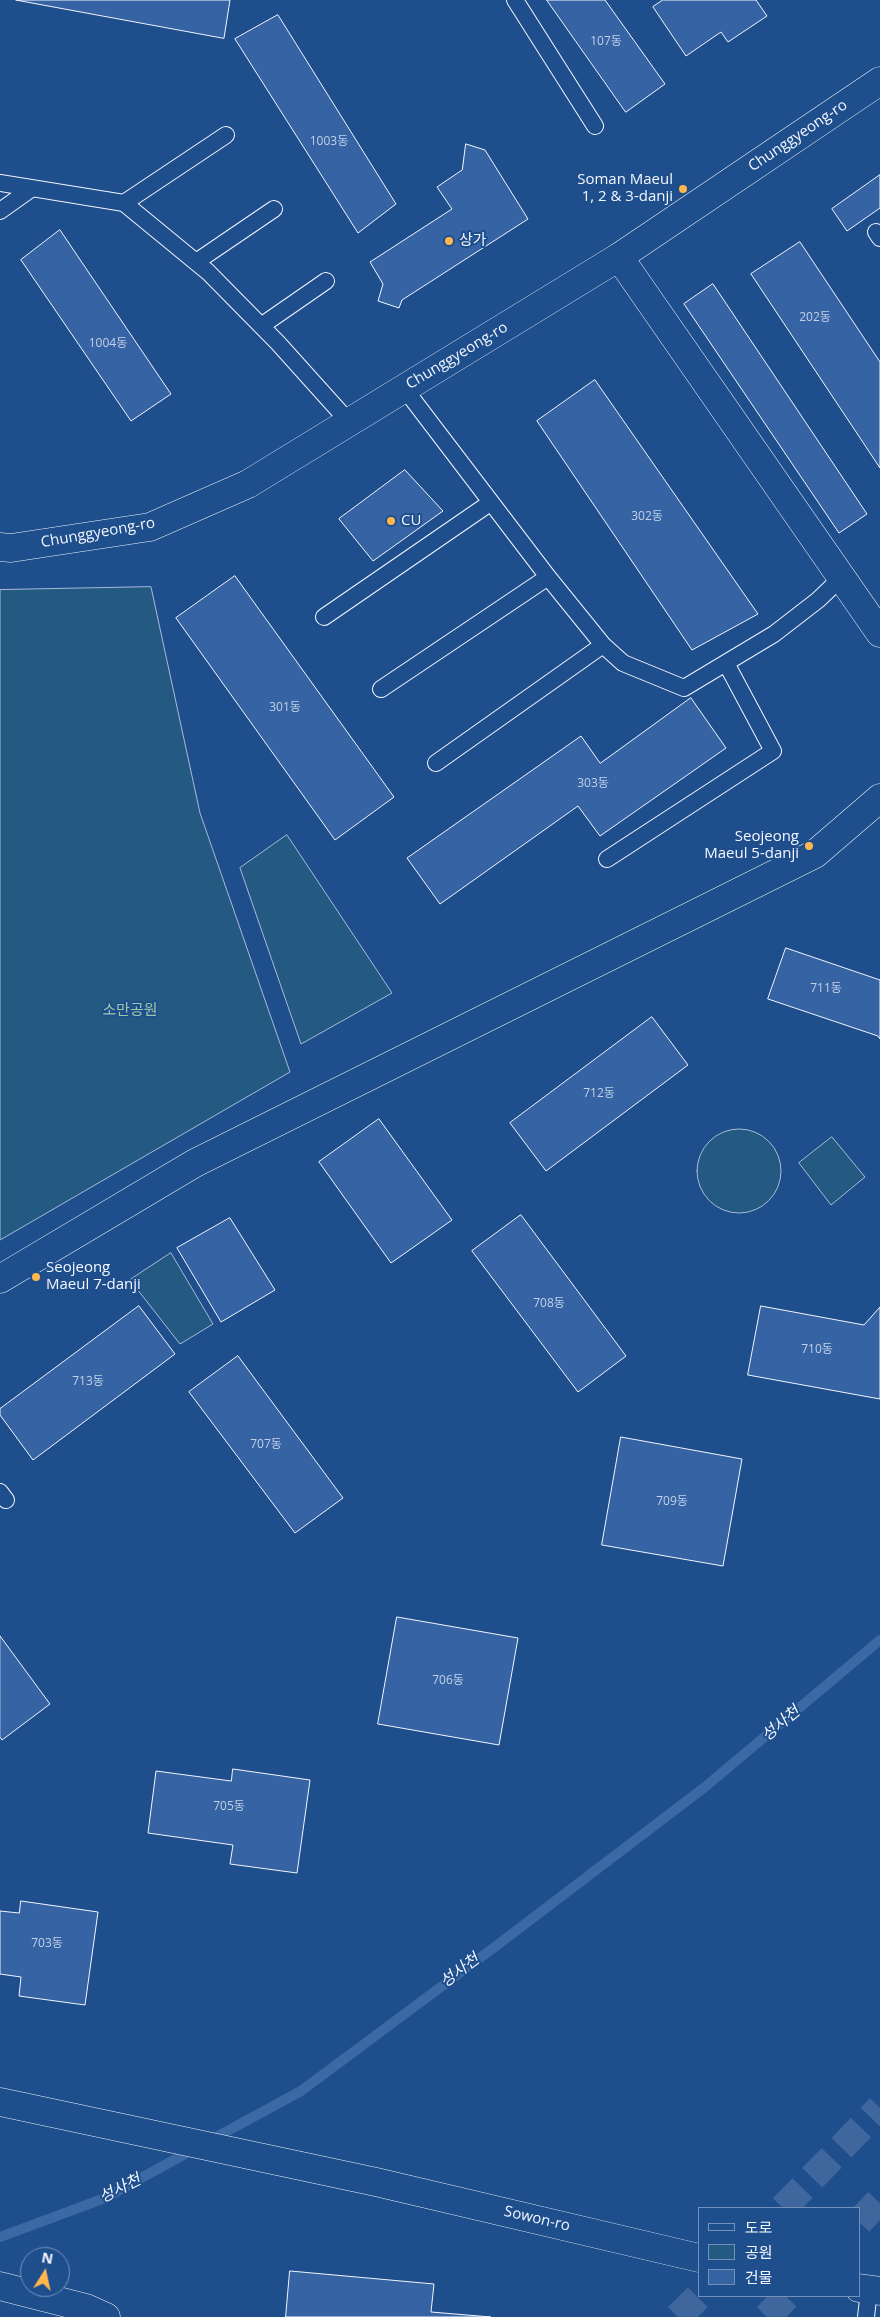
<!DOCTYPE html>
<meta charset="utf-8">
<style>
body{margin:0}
#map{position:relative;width:880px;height:2317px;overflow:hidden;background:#1f4e8c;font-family:"Open Sans","Noto Sans KR",sans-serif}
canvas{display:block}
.legend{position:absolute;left:698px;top:2207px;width:162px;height:90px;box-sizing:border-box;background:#1f4e8c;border:1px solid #7391ba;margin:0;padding:6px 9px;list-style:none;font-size:15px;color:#f2f6ff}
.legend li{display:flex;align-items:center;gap:10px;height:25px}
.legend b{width:25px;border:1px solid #7391ba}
.north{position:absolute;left:20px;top:2247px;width:50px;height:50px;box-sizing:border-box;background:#1f4e8c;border:1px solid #7391ba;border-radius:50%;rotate:10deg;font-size:14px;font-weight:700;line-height:20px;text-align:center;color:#f2f6ff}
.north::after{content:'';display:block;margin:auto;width:18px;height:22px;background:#ffb74d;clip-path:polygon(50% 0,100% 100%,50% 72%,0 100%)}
</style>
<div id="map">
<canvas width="880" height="2317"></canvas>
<ul class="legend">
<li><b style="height:6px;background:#1f4e8c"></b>도로</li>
<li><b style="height:14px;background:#245a82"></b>공원</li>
<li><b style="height:14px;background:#3563a3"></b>건물</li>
</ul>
<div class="north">N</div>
</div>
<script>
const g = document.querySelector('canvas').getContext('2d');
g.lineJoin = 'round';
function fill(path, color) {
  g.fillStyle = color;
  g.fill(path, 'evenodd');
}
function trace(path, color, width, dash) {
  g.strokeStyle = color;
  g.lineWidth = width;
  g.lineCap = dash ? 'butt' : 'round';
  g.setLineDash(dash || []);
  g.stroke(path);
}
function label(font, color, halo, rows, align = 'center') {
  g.font = font + ' "Open Sans","Noto Sans KR",sans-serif';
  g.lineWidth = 4;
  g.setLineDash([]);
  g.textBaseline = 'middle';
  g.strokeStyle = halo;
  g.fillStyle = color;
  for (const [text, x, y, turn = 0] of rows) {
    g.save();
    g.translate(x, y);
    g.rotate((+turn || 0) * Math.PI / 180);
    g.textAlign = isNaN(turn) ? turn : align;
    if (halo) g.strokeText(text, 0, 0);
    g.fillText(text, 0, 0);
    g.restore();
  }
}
const green = new Path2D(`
 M 151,587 L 200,813 L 290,1072 L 0,1240 L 0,590 Z
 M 287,835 L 392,993 L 301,1044 L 240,868 Z
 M697 1171a42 42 0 1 1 84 0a42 42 0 1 1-84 0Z
 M 832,1137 L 865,1177 L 831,1205 L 799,1163 Z
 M 171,1253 L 213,1324 L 180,1344 L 130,1280 Z`);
fill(green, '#245a82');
trace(green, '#a8bbd7', 1);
trace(new Path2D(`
 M 209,2141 L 301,2091 L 500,1943 L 705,1787 L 880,1640
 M 0,2237 L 105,2198 L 194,2149`), '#3b69a3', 10);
const building = new Path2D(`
 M 16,0 L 230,0 L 224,38 Z
 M 547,0 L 605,0 L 665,84 L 626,112 Z
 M 663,0 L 756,0 L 767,16 L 728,42 L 721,32 L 686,56 L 653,7 Z
 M 278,15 L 396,204 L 358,233 L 235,39 Z
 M 466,144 L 485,150 L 528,219 L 402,300 L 399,308 L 378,301 L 383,284 L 370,262 L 452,209 L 437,187 L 462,170 Z
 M 880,175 L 880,208 L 847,231 L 832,209 Z
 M 60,230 L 171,394 L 131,421 L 21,260 Z
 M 800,242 L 880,362 L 880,468 L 751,274 Z
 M 713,284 L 867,514 L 839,533 L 684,304 Z
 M 595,380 L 758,614 L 692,650 L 537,421 Z
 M 405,470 L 443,511 L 373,561 L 339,519 Z
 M 235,576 L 394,797 L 335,840 L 176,618 Z
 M 691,698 L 726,748 L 600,836 L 578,806 L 440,904 L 407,858 L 581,736 L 600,763 Z
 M 786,948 L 880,980 L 880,1039 L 878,1036 L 768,999 Z
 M 652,1017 L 688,1065 L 546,1171 L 510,1123 Z
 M 379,1119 L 452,1220 L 391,1263 L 319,1162 Z
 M 521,1215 L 626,1356 L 578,1392 L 472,1251 Z
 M 230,1218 L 275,1290 L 221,1322 L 177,1248 Z
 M 139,1306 L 175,1354 L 33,1460 L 0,1415 L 0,1409 Z
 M 761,1306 L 864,1325 L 880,1307 L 880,1399 L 748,1375 Z
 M 238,1356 L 343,1498 L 295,1533 L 189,1392 Z
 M 621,1437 L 742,1459 L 723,1566 L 602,1545 Z
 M 397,1617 L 518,1638 L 499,1745 L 378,1724 Z
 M 0,1636 L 50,1704 L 2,1740 L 0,1737 Z
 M 233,1769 L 310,1780 L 297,1873 L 230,1864 L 233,1845 L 148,1833 L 156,1771 L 231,1781 Z
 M 21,1901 L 98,1912 L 85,2005 L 19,1996 L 21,1977 L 0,1974 L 0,1911 L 19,1913 Z
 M 290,2271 L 434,2284 L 431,2312 L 491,2317 L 286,2317 Z`);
fill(building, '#3563a3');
trace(building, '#f2f6ff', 1);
trace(new Path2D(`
 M 783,2208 L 880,2108
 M 859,2222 L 880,2200
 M 678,2317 L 699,2296
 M 767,2317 L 787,2296`), '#3f679d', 28, [28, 14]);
const lane = new Path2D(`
 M 515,0 L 595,126
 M 0,183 L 124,203 L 208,272 L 278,343 L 349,422
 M 124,203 L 226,135
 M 0,211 L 31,189
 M 876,232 L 880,238
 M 196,262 L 274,209
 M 261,326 L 326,281
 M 404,388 L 548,577 L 603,645 L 623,663 L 684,688 L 774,634 L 818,600 L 841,578
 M 324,617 L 490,503
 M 381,689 L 548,577
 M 436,763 L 603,645
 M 607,859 L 773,751 L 726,663
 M 0,1492 L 6,1500
 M 866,2317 L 869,2290`);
const street = new Path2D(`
 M 619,257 L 880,633
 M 0,2286 L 86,2308 L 106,2317`);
const secondary = new Path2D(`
 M 0,547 L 11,548 L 150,527 L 248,484 L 619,257 L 880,81
 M 0,1279 L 195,1163 L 815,854 L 880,798
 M 0,2102 L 376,2182 L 699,2258
 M 859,2288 L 880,2291`);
trace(lane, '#f2f6ff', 18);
trace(street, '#f2f6ff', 29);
trace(secondary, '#f2f6ff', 29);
trace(lane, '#1f4e8c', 16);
trace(street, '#1f4e8c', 28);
trace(secondary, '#1f4e8c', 28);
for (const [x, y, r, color] of [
 [683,189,5,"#ffb74d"],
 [449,241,5,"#ffb74d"],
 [391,521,5,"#ffb74d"],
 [809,846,5,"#ffb74d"],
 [36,1277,5,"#ffb74d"]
]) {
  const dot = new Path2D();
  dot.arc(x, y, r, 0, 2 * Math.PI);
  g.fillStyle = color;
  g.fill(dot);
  trace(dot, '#1f4e8c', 2);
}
label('12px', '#c3d1e8', null, [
 ["107동",606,42],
 ["1003동",329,142],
 ["202동",815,318],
 ["1004동",108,344],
 ["302동",647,517],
 ["301동",285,708],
 ["303동",593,784],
 ["711동",826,989],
 ["712동",599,1094],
 ["708동",549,1304],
 ["710동",817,1350],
 ["713동",88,1382],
 ["707동",266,1445],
 ["709동",672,1502],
 ["706동",448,1681],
 ["705동",229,1807],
 ["703동",47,1944]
]);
label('15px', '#f2f6ff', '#1f4e8c', [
 ["Chunggyeong-ro",798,136,-34],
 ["Chunggyeong-ro",457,356,-31],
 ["Chunggyeong-ro",98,533,-10],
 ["Sowon-ro",537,2219,13]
]);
label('15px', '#f2f6ff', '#1f4e8c', [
 ["Soman Maeul",673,180,"right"],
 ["1, 2 & 3-danji",673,197,"right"],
 ["상가",459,241],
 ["CU",401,521],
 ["Seojeong",799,837,"right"],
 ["Maeul 5-danji",799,854,"right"],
 ["Seojeong",46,1268],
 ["Maeul 7-danji",46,1285]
], 'left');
label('15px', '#97c8a6', '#1f4e8c', [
 ["소만공원",130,1011]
]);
label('italic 16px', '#f2f6ff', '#1f4e8c', [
 ["성사천",781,1724,-40],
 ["성사천",460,1971,-37],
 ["성사천",120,2189,-27]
]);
</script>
